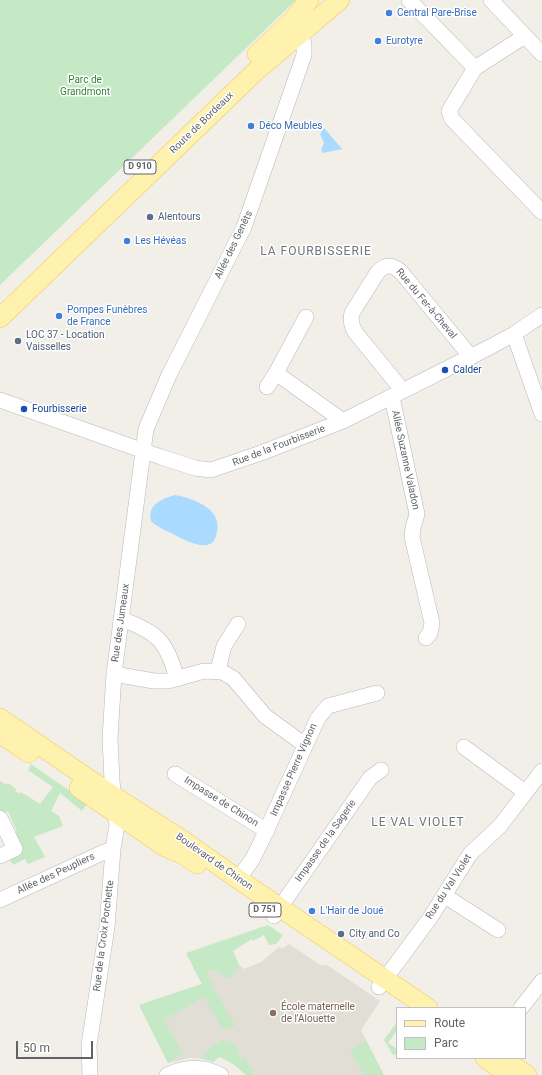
<!DOCTYPE html>
<meta charset="utf-8">
<style>
body{margin:0}
#map{position:relative;width:542px;height:1075px;overflow:hidden;background:#f1efe8;font-family:Roboto,sans-serif}
canvas{display:block}
.legend{position:absolute;left:396px;top:1007px;width:130px;height:52px;box-sizing:border-box;background:#fff;border:1px solid #bfc1c3;margin:0;padding:5px 7px;list-style:none;font-size:12px;color:#5f6368}
.legend li{display:flex;align-items:center;gap:8px;height:20px}
.legend b{width:20px;border:1px solid #bfc1c3}
.scale{position:absolute;left:16px;top:1041px;width:77px;height:18px;box-sizing:border-box;border:2px solid #5f6368;border-top:0;padding-left:5px;font-size:12px;line-height:14px;white-space:nowrap;color:#5f6368;-webkit-text-stroke:3px #fff;paint-order:stroke}
</style>
<div id="map">
<canvas width="542" height="1075"></canvas>
<ul class="legend">
<li><b style="height:5px;background:#fff2af"></b>Route</li>
<li><b style="height:11px;background:#c5e8c5"></b>Parc</li>
</ul>
<div class="scale">50 m</div>
</div>
<script>
const g = document.querySelector('canvas').getContext('2d');
g.lineJoin = 'round';
function fill(path, color) {
  g.fillStyle = color;
  g.fill(path, 'evenodd');
}
function trace(path, color, width, dash) {
  g.strokeStyle = color;
  g.lineWidth = width;
  g.lineCap = dash ? 'butt' : 'round';
  g.setLineDash(dash || []);
  g.stroke(path);
}
function label(font, color, halo, rows, align = 'center') {
  g.font = font + ' Roboto,sans-serif';
  g.lineWidth = 3;
  g.setLineDash([]);
  g.textBaseline = 'middle';
  g.strokeStyle = halo;
  g.fillStyle = color;
  for (const [text, x, y, turn = 0] of rows) {
    g.save();
    g.translate(x, y);
    g.rotate((+turn || 0) * Math.PI / 180);
    g.textAlign = isNaN(turn) ? turn : align;
    if (halo) g.strokeText(text, 0, 0);
    g.fillText(text, 0, 0);
    g.restore();
  }
}
fill(new Path2D(`
 M 289,944 L 322,966 L 327,965 L 380,1001 L 361,1030 L 379,1065 L 360,1075 L 255,1075 L 245,1056 L 241,1058 L 235,1046 L 207,1059 L 189,1058 L 168,1063 L 139,1005 L 202,984 L 186,953 L 238,964 L 244,969 L 261,962 L 279,947 L 282,949 Z`), '#e1ded6');
fill(new Path2D(`
 M 0,0 L 296,0 L 0,285 Z
 M 31,764 L 87,803 L 82,811 L 60,793 L 51,811 L 59,816 L 63,826 L 34,837 L 45,857 L 28,864 L 25,859 L 13,865 L 9,858 L 11,836 L 17,832 L 8,811 L 0,815 L 0,781 L 7,785 L 8,783 L 16,789 L 15,791 L 20,794 L 21,792 L 40,804 L 53,787 L 28,770 Z
 M 268,925 L 283,935 L 276,944 L 269,945 L 264,935 L 253,941 L 252,939 L 233,951 L 240,967 L 232,972 L 234,976 L 228,979 L 218,971 L 206,971 L 213,984 L 211,989 L 216,991 L 235,1026 L 223,1030 L 204,997 L 164,1020 L 182,1053 L 168,1063 L 139,1005 L 202,984 L 186,953 Z
 M 397,1022 L 397,1030 L 388,1043 L 397,1049 L 397,1055 L 396,1054 L 393,1055 L 384,1040 Z
 M 223,1040 L 235,1045 L 241,1058 L 245,1056 L 255,1075 L 246,1075 L 233,1064 L 220,1057 L 213,1062 L 202,1059 L 209,1048 Z
 M 366,1041 L 384,1075 L 360,1075 L 363,1073 L 350,1050 Z`), '#c5e8c5');
fill(new Path2D(`
 M 324,128 L 342,149 L 323,153 L 321,150 L 324,143 L 320,134 Z
 M 175,495 C 196,499 225,510 216,536 C 211,554 186,541 175,535 C 167,531 157,527 151,521 C 147,504 162,499 175,495 Z`), '#aadaff');
const minor = new Path2D(`
 M 409,0 L 475,68
 M 491,0 L 542,54
 M 525,36 L 475,68 L 449,111 L 452,119 L 542,212
 M 306,317 L 276,373 L 343,421
 M 514,334 L 542,414
 M 267,387 L 276,373
 M 403,391 L 355,332 C 351,325 350,320 352,313 L 377,273 C 385,264 392,264 401,272 L 471,357
 M 392,397 L 417,514 L 413,528 L 412,537 L 432,623 L 430,633 L 426,638
 M 0,400 L 161,457 L 195,468 L 211,470 L 261,453 L 343,421 L 490,347 L 514,334 L 542,315
 M 121,619 C 158,632 167,642 177,679
 M 218,670 L 224,646 L 238,624
 M 114,674 L 154,681 L 168,681 L 204,671 L 222,672 L 233,678 L 265,716 L 305,745
 M 464,747 L 525,792
 M 175,774 L 267,831
 M 0,818 L 15,849 L 0,856
 M 238,879 L 252,860 L 262,840 L 318,718 L 328,706 L 377,693
 M 445,896 L 498,930
 M 0,900 L 104,852 L 113,849
 M 274,916 L 370,778 L 381,770
 M 379,987 L 430,918 L 470,854 L 500,826 L 542,771
 M 521,1008 L 542,981
 M 90,1075 L 89,1045 L 107,927 L 113,849 L 117,825 L 112,781 L 110,738 L 114,674 L 146,429 L 169,375 L 244,227 L 304,55 L 304,44 L 299,34
 M 167,1075 C 187,1066 202,1066 221,1075`);
const major = new Path2D(`
 M 257,54 L 292,21 L 309,0
 M 0,318 L 256,71 L 340,0
 M 0,718 L 115,797 L 181,839 L 238,879 L 428,1008
 M 0,734 L 29,753
 M 79,788 L 165,847 L 182,854 L 197,864
 M 485,1058 L 509,1075
 M 502,1058 L 527,1075`);
trace(minor, '#b5b8bc', 16);
trace(major, '#f2c960', 20);
trace(minor, '#fff', 15);
trace(major, '#fff2af', 19);
for (const [x, y, r, color] of [
 [389,13,4,"#3f7fe0"],
 [378,41,4,"#3f7fe0"],
 [251,126,4,"#3f7fe0"],
 [150,217,4,"#5c6f8a"],
 [127,241,4,"#3f7fe0"],
 [59,316,4,"#3f7fe0"],
 [18,341,4,"#5c6f8a"],
 [445,370,4,"#1a4fb4"],
 [24,409,4,"#1a4fb4"],
 [312,911,4,"#3f7fe0"],
 [341,934,4,"#5c6f8a"],
 [273,1013,4,"#8d6e63"]
]) {
  const dot = new Path2D();
  dot.arc(x, y, r, 0, 2 * Math.PI);
  g.fillStyle = color;
  g.fill(dot);
  trace(dot, '#fff', 1.5);
}
for (const [x, y, w] of [
 [140,167,32],
 [265,910,32]
]) {
  const box = new Path2D();
  box.roundRect(x - w / 2, y - 7, w, 14, 3);
  g.fillStyle = '#fff';
  g.fill(box);
  trace(box, '#5f6368', 1);
}
label('bold 9px', '#5f6368', null, [
 ["D 910",140,167],
 ["D 751",265,910]
]);
label('10px', '#366cbe', '#fff', [
 ["Central Pare-Brise",397,13],
 ["Eurotyre",386,41],
 ["Déco Meubles",259,126],
 ["Les Hévéas",135,241],
 ["Pompes Funèbres",67,310],
 ["de France",67,322],
 ["L'Hair de Joué",320,911]
], 'left');
label('10px', '#348238', '#fff', [
 ["Parc de",85,80],
 ["Grandmont",85,92]
]);
label('10px', '#5f6368', '#fff', [
 ["Route de Bordeaux",202,123,-44],
 ["Allée des Genêts",234,245,-64],
 ["Rue du Fer-à-Cheval",426,304,50],
 ["Rue de la Fourbisserie",279,446,-21],
 ["Allée Suzanne Valadon",405,460,78],
 ["Rue des Jumeaux",121,623,-82],
 ["Impasse Pierre Vignon",294,770,-66],
 ["Impasse de Chinon",221,802,32],
 ["Impasse de la Sagerie",326,841,-55],
 ["Boulevard de Chinon",214,862,35],
 ["Allée des Peupliers",56,874,-25],
 ["Rue du Val Violet",449,887,-57],
 ["Rue de la Croix Porchette",104,936,-83]
]);
label('10px', '#4e5e75', '#fff', [
 ["Alentours",158,217],
 ["LOC 37 - Location",26,335],
 ["Vaisselles",26,347],
 ["City and Co",349,934]
], 'left');
label('10px', '#164399', '#fff', [
 ["Calder",453,370],
 ["Fourbisserie",32,409]
], 'left');
label('10px', '#785e54', '#fff', [
 ["École maternelle",281,1007],
 ["de l'Alouette",281,1019]
], 'left');
g.letterSpacing = '1px';
label('12px', '#70757a', '#fff', [
 ["LA FOURBISSERIE",316,252],
 ["LE VAL VIOLET",418,823]
]);
g.letterSpacing = '0px';
</script>
